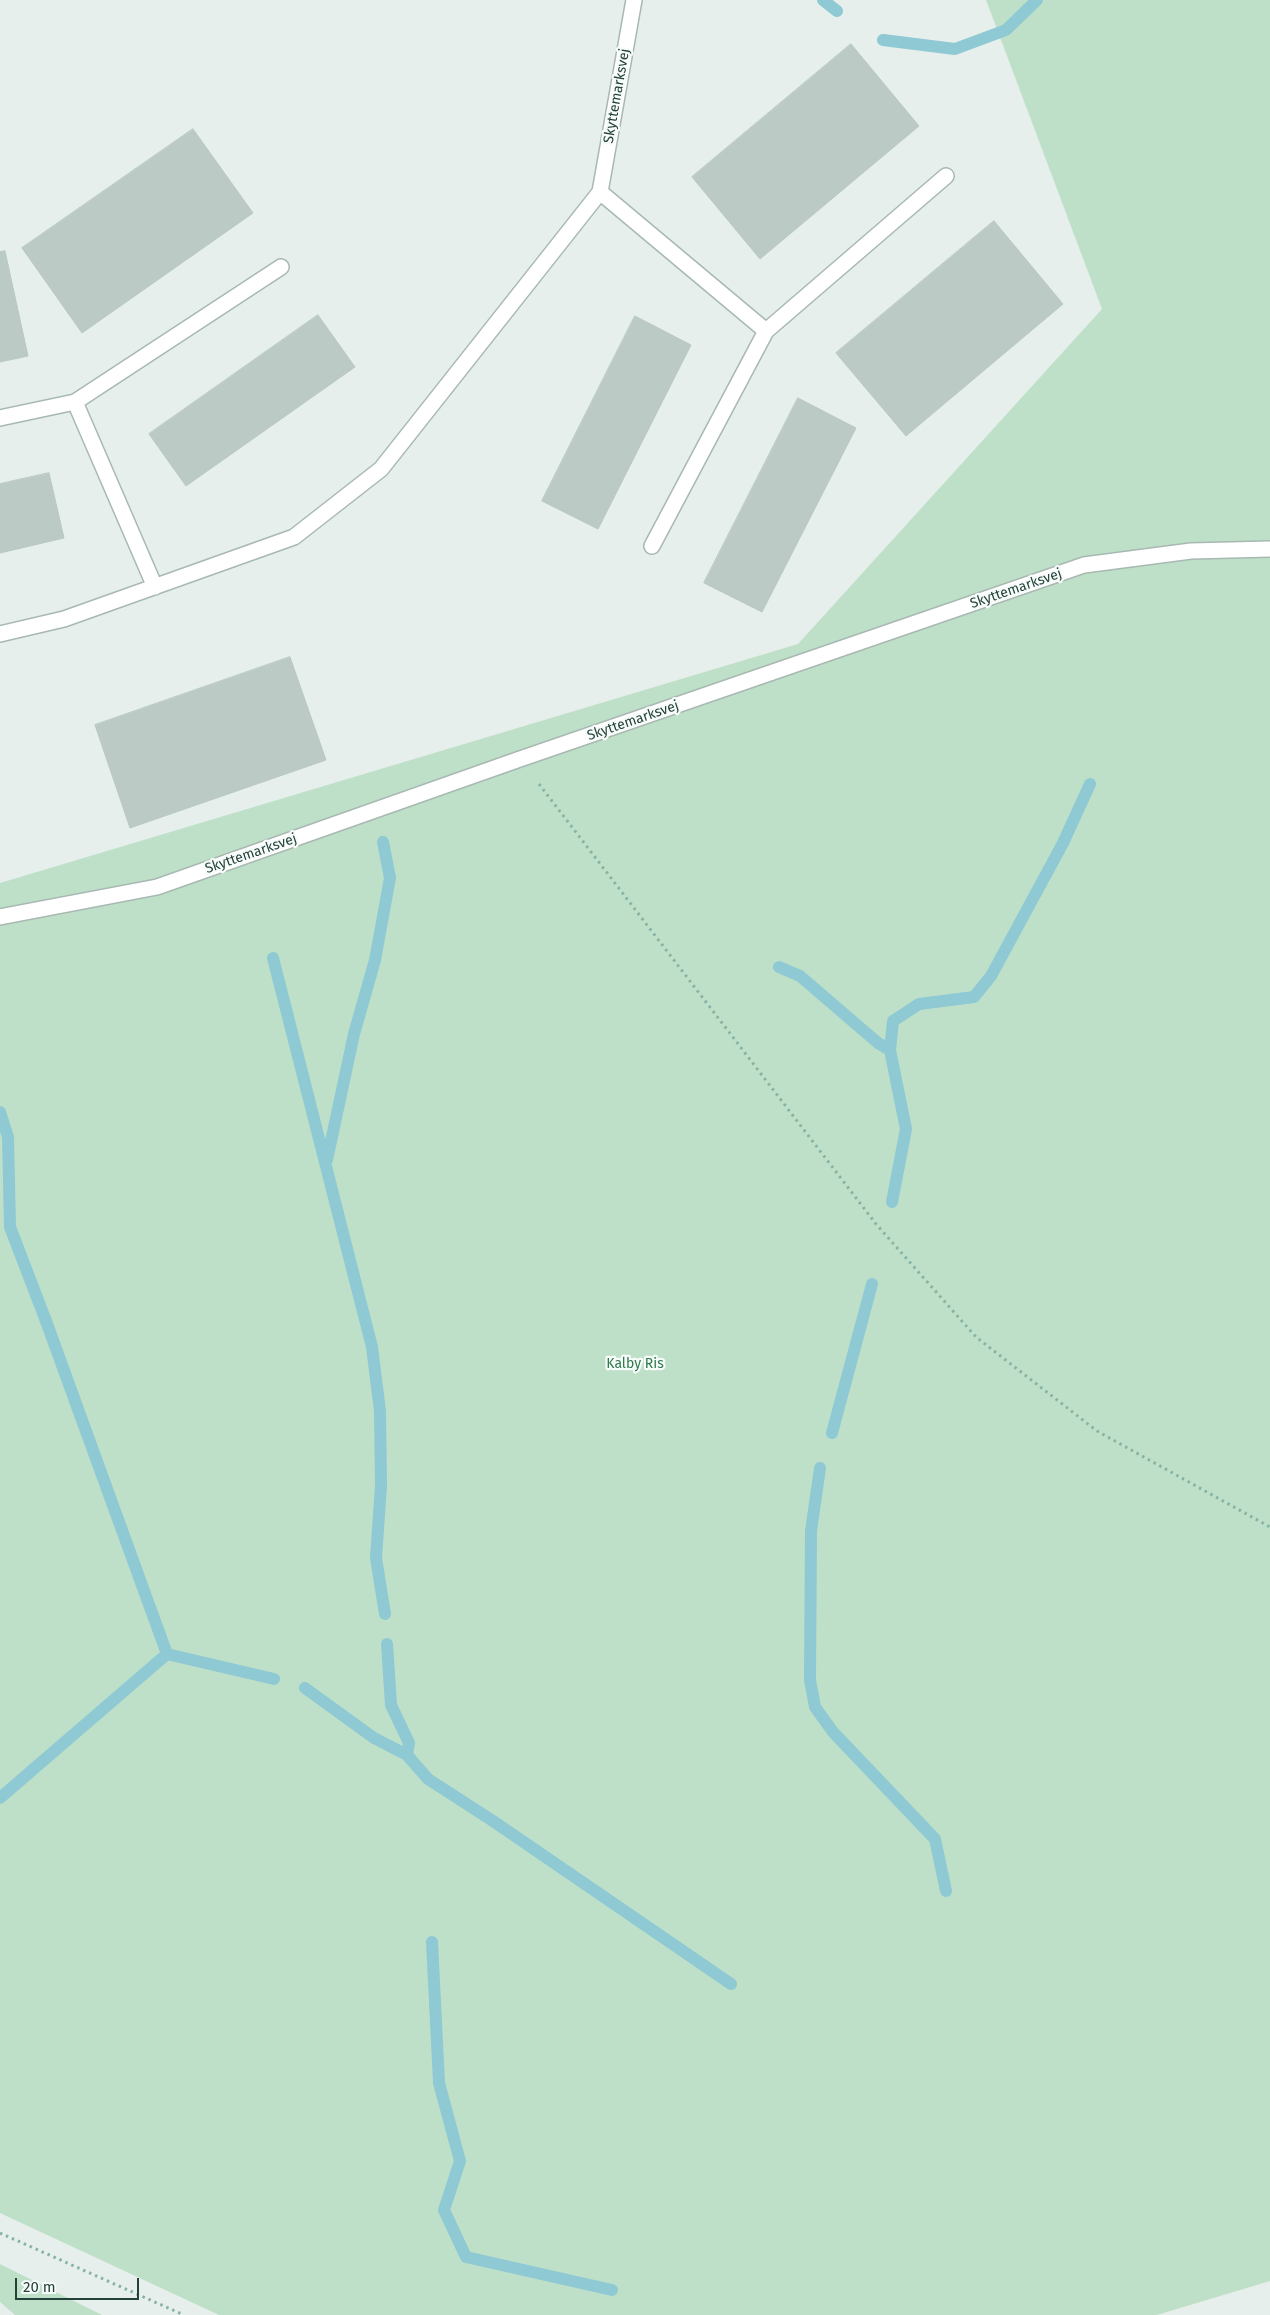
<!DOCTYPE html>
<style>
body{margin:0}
#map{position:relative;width:1270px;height:2315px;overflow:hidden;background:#e6efeb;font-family:"Fira Sans",sans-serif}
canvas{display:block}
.scale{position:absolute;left:15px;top:2278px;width:124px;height:22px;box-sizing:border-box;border:2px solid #24423a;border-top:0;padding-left:6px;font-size:15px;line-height:18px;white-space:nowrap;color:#24423a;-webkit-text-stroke:4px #f7fbf9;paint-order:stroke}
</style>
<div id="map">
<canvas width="1270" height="2315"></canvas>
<div class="scale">20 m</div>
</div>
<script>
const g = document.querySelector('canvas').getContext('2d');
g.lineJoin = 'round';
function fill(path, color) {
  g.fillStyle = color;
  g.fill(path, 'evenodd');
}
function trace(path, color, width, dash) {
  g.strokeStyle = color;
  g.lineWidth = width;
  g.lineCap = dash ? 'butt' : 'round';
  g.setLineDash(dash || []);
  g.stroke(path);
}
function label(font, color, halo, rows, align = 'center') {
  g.font = font + ' "Fira Sans",sans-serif';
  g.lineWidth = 4.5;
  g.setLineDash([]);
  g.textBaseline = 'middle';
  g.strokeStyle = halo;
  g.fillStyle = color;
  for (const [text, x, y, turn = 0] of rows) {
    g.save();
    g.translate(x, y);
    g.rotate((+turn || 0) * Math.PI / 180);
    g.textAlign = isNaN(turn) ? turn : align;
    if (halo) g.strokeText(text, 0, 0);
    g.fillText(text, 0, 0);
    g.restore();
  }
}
fill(new Path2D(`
 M 986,0 L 1270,0 L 1270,2281 L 1157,2315 L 219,2315 L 0,2213 L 0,883 L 798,644 L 1102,309 Z
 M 0,2264 L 102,2315 L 15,2315 L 0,2302 Z`), '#bfe0c8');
trace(new Path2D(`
 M 823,0 L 837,11
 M 883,40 L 955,49 L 1006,30 L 1037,0
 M 273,958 L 372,1347 L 380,1411 L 381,1485 L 376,1558 L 385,1614
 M 779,967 L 800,976 L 878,1043 L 890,1050
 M 0,1112 L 8,1137 L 10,1227 L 46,1321 L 167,1654 L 274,1679
 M 327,1160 L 354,1034 L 375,960 L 390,878 L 383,842
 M 892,1202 L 906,1129 L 890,1050 L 893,1021 L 919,1004 L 974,997 L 991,976 L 1063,843 L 1090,784
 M 832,1433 L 872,1284
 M 820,1468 L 811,1531 L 810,1680 L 815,1707 L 833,1732 L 935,1839 L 946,1891
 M 387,1644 L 391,1705 L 409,1743 L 407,1755
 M 305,1688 L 374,1738 L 407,1755 L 428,1779 L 493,1821 L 731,1984
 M 0,1798 L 167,1654
 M 432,1942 L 439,2083 L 460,2161 L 444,2210 L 466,2257 L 612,2290`), '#8ec9d4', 12);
const building = new Path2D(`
 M 851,44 L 919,126 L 760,259 L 692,177 Z
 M 193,129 L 253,213 L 82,333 L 22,248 Z
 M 994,221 L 1063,304 L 906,436 L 836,353 Z
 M 5,251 L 28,356 L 0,362 L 0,252 Z
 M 318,315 L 355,367 L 186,486 L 149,434 Z
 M 635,316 L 691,345 L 598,529 L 542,501 Z
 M 798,398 L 856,428 L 762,612 L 704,583 Z
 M 49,473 L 64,538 L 0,553 L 0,484 Z
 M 290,657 L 326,760 L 130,828 L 95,725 Z`);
fill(building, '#bbcac4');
trace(building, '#b8c9c2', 1);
const lane = new Path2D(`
 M 75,402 L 155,587
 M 0,418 L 75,402 L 281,267
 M 652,546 L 766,331 L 946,176
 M 0,634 L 64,619 L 294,537 L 381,469 L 600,192 L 766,331`);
const street = new Path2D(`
 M 600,192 L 634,0
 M 0,917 L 157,887 L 520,759 L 1084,565 L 1191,551 L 1270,549`);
trace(lane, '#a8b8b2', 18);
trace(street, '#a8b8b2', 18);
trace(new Path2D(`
 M 539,784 L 876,1224 L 976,1337 L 1097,1431 L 1270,1527
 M 0,2233 L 184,2315`), '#86b3a5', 3, [2.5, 4]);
trace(lane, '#fff', 15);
trace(street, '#fff', 15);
label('14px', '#24423a', '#f7fbf9', [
 ["Skyttemarksvej",617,96,-80],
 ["Skyttemarksvej",1016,589,-19],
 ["Skyttemarksvej",633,721,-19],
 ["Skyttemarksvej",251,854,-19]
]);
label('14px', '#2d7a4b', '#f7fbf9', [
 ["Kalby Ris",635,1364]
]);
</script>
